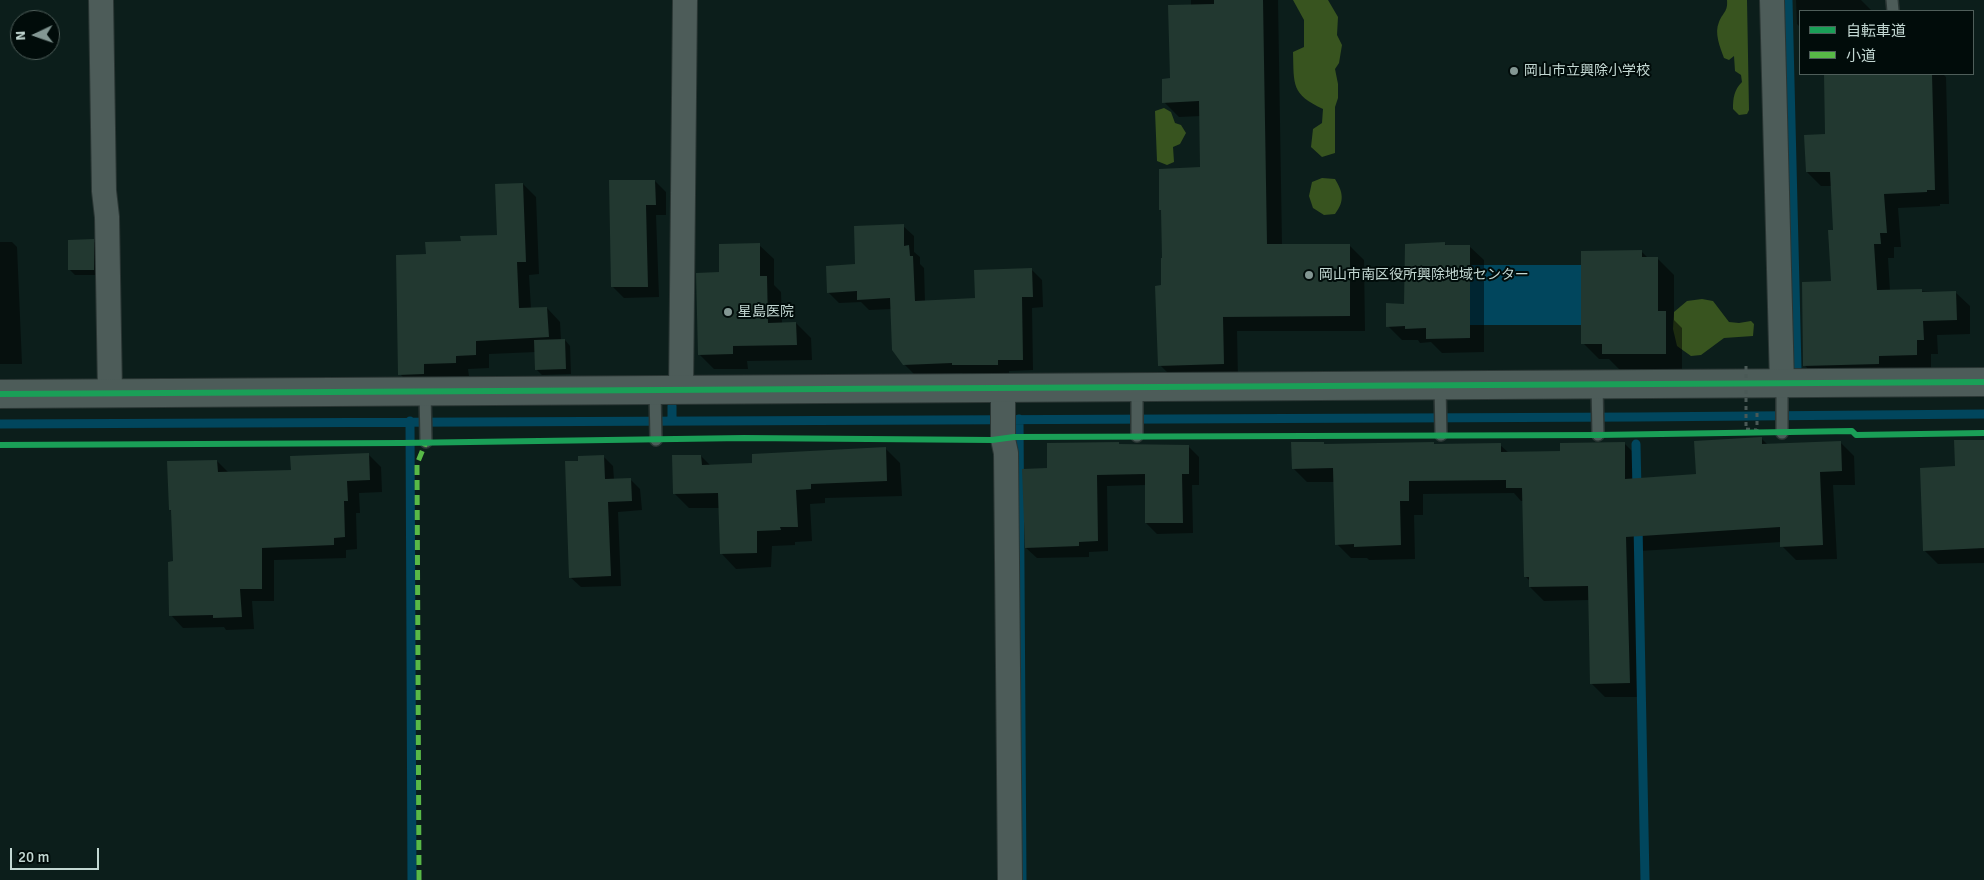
<!DOCTYPE html>
<meta charset="utf-8">
<style>
body{margin:0}
#map{position:relative;width:1984px;height:880px;overflow:hidden;background:#0c1e1b;font-family:Signika,"Noto Sans JP",sans-serif}
canvas{display:block}
.legend{position:absolute;left:1799px;top:10px;width:175px;height:65px;box-sizing:border-box;background:#010c0a;border:1px solid #4f5e5a;margin:0;padding:6px 9px;list-style:none;font-size:15px;color:#c3d8d3}
.legend li{display:flex;align-items:center;gap:10px;height:25px}
.legend b{width:25px;border:1px solid #4f5e5a}
.north{position:absolute;left:10px;top:10px;width:50px;height:50px;box-sizing:border-box;background:#010c0a;border:1px solid #4f5e5a;border-radius:50%;rotate:267deg;font-size:14px;font-weight:700;line-height:20px;text-align:center;color:#c3d8d3}
.north::after{content:'';display:block;margin:auto;width:18px;height:22px;background:#839793;clip-path:polygon(50% 0,100% 100%,50% 72%,0 100%)}
.scale{position:absolute;left:10px;top:848px;width:89px;height:22px;box-sizing:border-box;border:2px solid #c3d8d3;border-top:0;padding-left:6px;font-size:15px;line-height:18px;white-space:nowrap;color:#c3d8d3;-webkit-text-stroke:4px #010c0a;paint-order:stroke}
</style>
<div id="map">
<canvas width="1984" height="880"></canvas>
<ul class="legend">
<li><b style="height:6px;background:#1a9f57"></b>自転車道</li>
<li><b style="height:6px;background:#58b947"></b>小道</li>
</ul>
<div class="north">N</div>
<div class="scale">20 m</div>
</div>
<script>
const g = document.querySelector('canvas').getContext('2d');
g.lineJoin = 'round';
function fill(path, color) {
  g.fillStyle = color;
  g.fill(path, 'evenodd');
}
function trace(path, color, width, dash) {
  g.strokeStyle = color;
  g.lineWidth = width;
  g.lineCap = dash ? 'butt' : 'round';
  g.setLineDash(dash || []);
  g.stroke(path);
}
function label(font, color, halo, rows, align = 'center') {
  g.font = font + ' Signika,"Noto Sans JP",sans-serif';
  g.lineWidth = 4;
  g.setLineDash([]);
  g.textBaseline = 'middle';
  g.strokeStyle = halo;
  g.fillStyle = color;
  for (const [text, x, y, turn = 0] of rows) {
    g.save();
    g.translate(x, y);
    g.rotate((+turn || 0) * Math.PI / 180);
    g.textAlign = isNaN(turn) ? turn : align;
    if (halo) g.strokeText(text, 0, 0);
    g.fillText(text, 0, 0);
    g.restore();
  }
}
fill(new Path2D(`
 M 1293,0 L 1328,0 L 1338,17 L 1337,35 L 1342,45 L 1339,63 L 1335,69 L 1338,84 L 1338,98 L 1335,107 L 1335,153 L 1322,157 L 1311,147 L 1313,129 L 1322,123 L 1323,109 C 1291,94 1294,85 1293,52 L 1304,47 L 1304,20 Z
 M 1727,0 L 1747,0 L 1749,110 L 1747,114 L 1739,115 L 1733,109 C 1733,98 1734,90 1742,82 L 1741,75 L 1735,71 L 1734,56 L 1729,60 L 1724,58 C 1720,47 1714,33 1719,22 C 1723,12 1728,12 1727,0 Z
 M 1164,108 L 1171,112 L 1175,123 L 1181,125 L 1186,133 L 1180,144 L 1173,147 L 1174,162 L 1167,165 L 1157,161 L 1155,111 Z
 M 1322,178 L 1335,179 C 1343,192 1345,201 1335,214 L 1324,215 L 1313,208 L 1309,196 L 1312,182 Z
 M 1702,299 L 1713,301 L 1729,322 L 1739,323 L 1751,321 L 1754,324 L 1753,336 L 1724,338 L 1701,355 L 1691,356 L 1677,346 L 1673,329 L 1674,312 L 1687,301 Z`), '#38541f');
fill(new Path2D(`
 M 1470,265 L 1581,265 L 1581,325 L 1470,325 Z`), '#01465d');
fill(new Path2D(`
 M 1191,0 L 1278,0 L 1282,245 L 1349,245 L 1364,260 L 1365,331 L 1237,331 L 1238,379 L 1175,380 L 1160,365 L 1163,259 L 1162,212 L 1160,209 L 1201,168 L 1201,116 L 1179,117 L 1164,102 L 1191,6 Z
 M 1796,0 L 1861,0 L 1872,11 L 1800,11 L 1800,27 L 1797,24 Z
 M 1825,74 L 1943,74 L 1946,77 L 1949,204 L 1940,204 L 1940,206 L 1898,208 L 1901,247 L 1894,247 L 1894,258 L 1888,258 L 1890,291 L 1955,292 L 1970,306 L 1970,334 L 1937,335 L 1938,354 L 1931,354 L 1931,369 L 1819,379 L 1804,365 L 1832,282 L 1834,231 L 1832,186 L 1821,186 L 1807,172 L 1827,136 Z
 M 655,181 L 666,192 L 666,215 L 656,215 L 659,297 L 624,298 L 613,287 Z
 M 523,184 L 536,197 L 539,274 L 529,275 L 531,309 L 547,308 L 560,322 L 561,340 L 565,340 L 570,346 L 571,374 L 542,375 L 536,369 L 536,352 L 489,354 L 489,368 L 468,369 L 469,376 L 437,377 L 437,387 L 413,387 L 400,374 L 427,255 L 462,242 L 499,236 Z
 M 903,226 L 914,236 L 914,252 L 920,257 L 920,264 L 924,268 L 925,302 L 976,300 L 1031,269 L 1042,280 L 1043,307 L 1032,308 L 1033,370 L 1009,371 L 1009,375 L 965,376 L 962,373 L 915,375 L 904,364 L 892,309 L 869,310 L 861,302 L 839,303 L 828,292 Z
 M 93,241 L 99,246 L 99,275 L 75,275 L 69,269 Z
 M 0,242 L 12,242 L 17,247 L 22,364 L 0,364 Z
 M 1444,243 L 1447,246 L 1469,246 L 1484,260 L 1484,352 L 1442,353 L 1431,342 L 1420,343 L 1418,340 L 1402,340 L 1388,326 L 1405,305 Z
 M 759,245 L 774,259 L 774,285 L 781,292 L 782,323 L 796,323 L 811,338 L 812,360 L 747,361 L 748,369 L 714,369 L 699,354 L 721,273 Z
 M 1641,251 L 1648,258 L 1657,258 L 1674,275 L 1674,320 L 1682,328 L 1682,370 L 1620,370 L 1609,359 L 1599,359 L 1583,343 Z
 M 1761,438 L 1768,445 L 1840,442 L 1854,456 L 1855,485 L 1833,485 L 1837,559 L 1796,560 L 1782,546 L 1781,542 L 1640,551 L 1643,697 L 1605,697 L 1591,683 L 1589,600 L 1544,601 L 1530,587 L 1530,581 L 1525,576 L 1524,501 L 1521,501 L 1514,493 L 1423,494 L 1423,515 L 1414,515 L 1415,559 L 1369,560 L 1367,558 L 1351,558 L 1337,544 L 1335,482 L 1307,482 L 1293,468 L 1325,445 L 1433,443 L 1436,445 L 1500,445 L 1509,453 L 1561,452 L 1624,443 L 1639,458 L 1639,479 L 1698,475 Z
 M 1984,441 L 1984,563 L 1938,564 L 1924,550 L 1956,467 Z
 M 1121,446 L 1188,446 L 1199,457 L 1199,485 L 1192,485 L 1193,533 L 1157,534 L 1146,523 L 1146,485 L 1107,486 L 1108,551 L 1089,552 L 1089,557 L 1037,558 L 1026,548 L 1048,470 Z
 M 886,449 L 900,463 L 902,496 L 825,498 L 825,503 L 810,504 L 812,541 L 795,542 L 795,545 L 772,546 L 771,567 L 736,569 L 722,554 L 720,508 L 689,508 L 674,493 L 701,456 L 711,466 L 754,465 Z
 M 368,454 L 381,467 L 382,492 L 359,493 L 360,513 L 356,513 L 357,549 L 346,550 L 346,558 L 274,560 L 274,601 L 252,601 L 254,629 L 226,630 L 224,627 L 183,628 L 171,615 L 175,562 L 173,512 L 170,510 L 217,461 L 229,473 L 292,471 Z
 M 603,456 L 613,466 L 614,480 L 630,479 L 640,489 L 642,510 L 618,512 L 621,586 L 581,587 L 570,577 L 579,462 Z`), '#0007');
trace(new Path2D(`
 M 1788,0 L 1797,368
 M 672,406 L 672,420
 M 1019,419 L 1022,880
 M 410,421 L 412,880
 M 0,424 L 1636,417 L 1984,414
 M 1636,444 L 1637,490
 M 1638,525 L 1645,880`), '#01465d', 9);
fill(new Path2D(`
 M 1214,0 L 1263,0 L 1267,244 L 1350,244 L 1350,316 L 1223,317 L 1224,364 L 1158,366 L 1155,286 L 1161,285 L 1161,258 L 1162,258 L 1161,210 L 1159,210 L 1159,169 L 1200,167 L 1199,101 L 1162,103 L 1162,79 L 1170,78 L 1168,5 L 1214,4 Z
 M 1824,74 L 1932,74 L 1935,190 L 1927,190 L 1927,192 L 1884,194 L 1887,233 L 1880,233 L 1881,244 L 1874,244 L 1877,290 L 1922,289 L 1922,292 L 1956,291 L 1957,320 L 1923,321 L 1924,340 L 1917,340 L 1917,355 L 1879,356 L 1879,364 L 1803,366 L 1802,282 L 1831,281 L 1828,230 L 1833,230 L 1830,172 L 1806,172 L 1804,135 L 1825,134 Z
 M 609,180 L 655,180 L 656,205 L 646,205 L 648,287 L 611,287 Z
 M 523,183 L 526,262 L 517,262 L 519,308 L 547,307 L 549,337 L 476,341 L 476,355 L 456,356 L 456,363 L 424,364 L 424,374 L 398,375 L 396,255 L 426,254 L 425,242 L 461,241 L 460,236 L 497,235 L 495,184 Z
 M 904,224 L 904,246 L 909,245 L 910,256 L 913,256 L 915,301 L 975,298 L 974,270 L 1032,268 L 1033,297 L 1022,297 L 1023,360 L 998,360 L 998,365 L 952,365 L 952,363 L 903,365 L 892,350 L 890,298 L 857,300 L 857,291 L 827,293 L 826,266 L 855,264 L 854,226 Z
 M 94,239 L 94,270 L 68,270 L 68,240 Z
 M 1445,242 L 1445,245 L 1470,245 L 1470,338 L 1426,339 L 1426,328 L 1405,329 L 1405,326 L 1386,327 L 1386,303 L 1404,304 L 1405,244 Z
 M 760,243 L 760,276 L 767,276 L 768,323 L 796,322 L 797,345 L 733,346 L 733,354 L 698,355 L 696,273 L 719,272 L 719,244 Z
 M 1642,250 L 1642,257 L 1658,257 L 1658,311 L 1666,311 L 1666,354 L 1602,354 L 1602,344 L 1581,344 L 1581,251 Z
 M 565,339 L 566,369 L 535,370 L 534,340 Z
 M 1762,437 L 1762,444 L 1841,441 L 1842,471 L 1820,472 L 1823,545 L 1780,547 L 1780,527 L 1626,537 L 1630,683 L 1590,684 L 1588,586 L 1529,587 L 1529,577 L 1524,577 L 1522,488 L 1506,488 L 1506,480 L 1409,481 L 1409,501 L 1400,501 L 1401,545 L 1354,547 L 1354,544 L 1335,545 L 1333,468 L 1292,469 L 1291,442 L 1324,442 L 1324,444 L 1434,442 L 1434,444 L 1501,443 L 1501,452 L 1560,451 L 1560,443 L 1625,442 L 1625,479 L 1696,474 L 1694,441 Z
 M 1954,440 L 1984,440 L 1984,548 L 1923,551 L 1920,468 L 1955,466 Z
 M 1119,442 L 1119,444 L 1189,445 L 1189,474 L 1182,474 L 1183,523 L 1145,523 L 1145,474 L 1097,475 L 1098,541 L 1079,542 L 1079,546 L 1025,548 L 1022,469 L 1047,468 L 1047,443 Z
 M 886,447 L 887,481 L 811,484 L 811,489 L 796,490 L 798,527 L 780,527 L 781,530 L 757,531 L 757,553 L 720,554 L 718,493 L 673,494 L 672,455 L 701,455 L 702,465 L 752,463 L 752,454 Z
 M 369,453 L 370,480 L 347,481 L 348,501 L 344,501 L 345,537 L 334,538 L 334,545 L 262,548 L 262,589 L 240,589 L 242,617 L 213,618 L 213,615 L 169,616 L 168,562 L 173,561 L 171,510 L 169,510 L 167,461 L 217,460 L 218,472 L 291,470 L 290,456 Z
 M 604,455 L 605,479 L 631,478 L 632,501 L 608,502 L 611,576 L 569,578 L 565,461 L 578,461 L 578,456 Z`), '#223830');
const service = new Path2D(`
 M 1892,0 L 1893,11
 M 1782,384 L 1782,433
 M 1597,385 L 1598,435
 M 1440,386 L 1441,435
 M 1137,387 L 1137,436
 M 425,391 L 426,442
 M 655,391 L 656,440`);
const minor = new Path2D(`
 M 101,0 L 104,191 L 107,217 L 110,393
 M 1772,0 L 1782,384
 M 1003,388 L 1003,439 L 1006,453 L 1010,880
 M 681,391 L 685,0`);
const tertiary = new Path2D(`
 M 0,394 L 1984,382`);
trace(service, '#2a3634', 14);
trace(minor, '#2a3634', 26);
trace(tertiary, '#2a3634', 30);
trace(new Path2D(`
 M 1746,429 L 1757,430 L 1757,412`), '#4a5956', 3, [4, 4]);
trace(service, '#4d5c59', 11);
trace(minor, '#4d5c59', 24);
trace(tertiary, '#4d5c59', 28);
trace(new Path2D(`
 M 1746,366 L 1746,429`), '#4a5956', 3, [4, 4]);
trace(new Path2D(`
 M 419,880 L 417,464 L 426,442`), '#58b947', 5, [10, 5]);
trace(new Path2D(`
 M 0,394 L 1984,382
 M 0,445 L 402,443 L 744,438 L 992,440 L 1014,437 L 1598,435 L 1852,431 L 1856,435 L 1984,433`), '#1a9f57', 6);
for (const [x, y, r, color] of [
 [1514,71,5,"#839793"],
 [1309,275,5,"#839793"],
 [728,312,5,"#839793"]
]) {
  const dot = new Path2D();
  dot.arc(x, y, r, 0, 2 * Math.PI);
  g.fillStyle = color;
  g.fill(dot);
  trace(dot, '#010c0a', 2);
}
label('14px', '#c3d8d3', '#010c0a', [
 ["岡山市立興除小学校",1524,71],
 ["岡山市南区役所興除地域センター",1319,275],
 ["星島医院",738,312]
], 'left');
</script>
